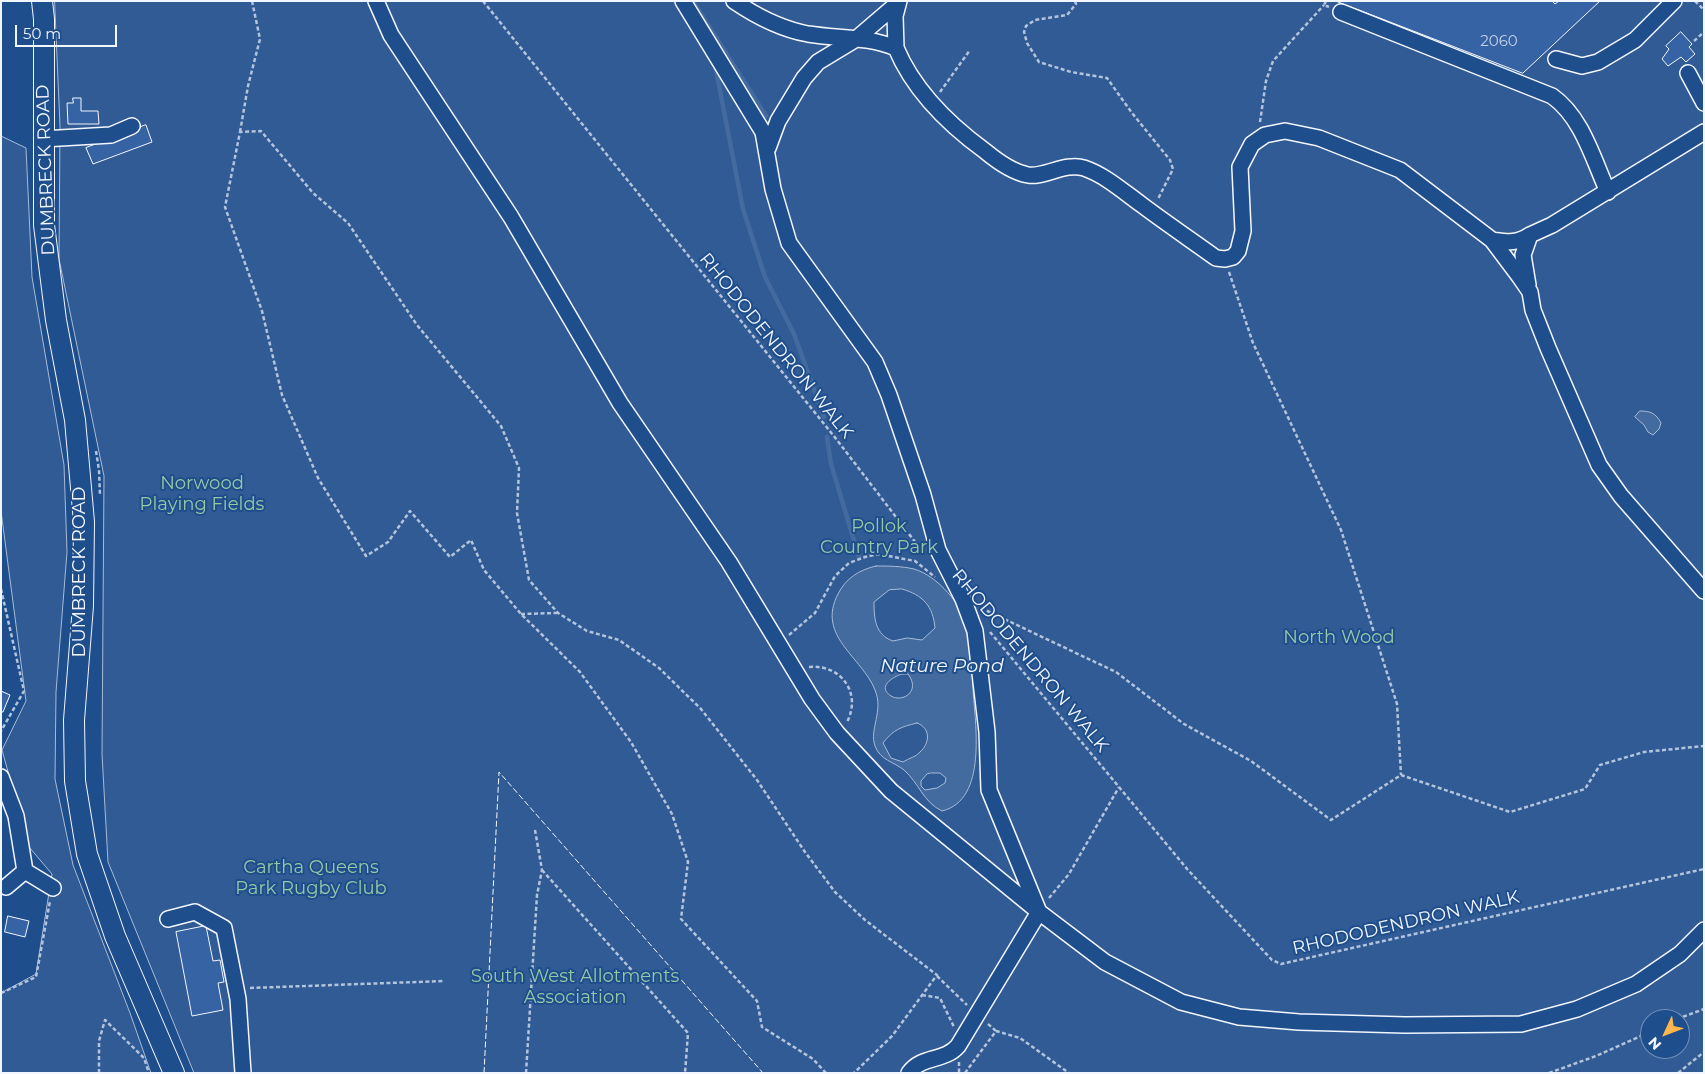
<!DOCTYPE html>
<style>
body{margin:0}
#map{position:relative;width:1705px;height:1074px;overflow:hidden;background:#1f4e8c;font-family:Montserrat,sans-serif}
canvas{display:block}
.frame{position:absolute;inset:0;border:2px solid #f2f6ff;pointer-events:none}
.north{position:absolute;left:1640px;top:1009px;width:50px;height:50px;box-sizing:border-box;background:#1f4e8c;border:1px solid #7391ba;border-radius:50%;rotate:227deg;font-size:14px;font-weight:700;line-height:20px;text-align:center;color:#f2f6ff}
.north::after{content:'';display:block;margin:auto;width:18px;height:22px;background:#ffb74d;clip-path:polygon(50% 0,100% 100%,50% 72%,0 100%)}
.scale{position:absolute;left:15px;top:25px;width:102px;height:22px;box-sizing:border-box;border:2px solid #f2f6ff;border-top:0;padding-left:6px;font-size:15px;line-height:18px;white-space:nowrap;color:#f2f6ff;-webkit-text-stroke:4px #1f4e8c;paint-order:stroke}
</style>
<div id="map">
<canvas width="1705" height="1074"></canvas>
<div class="frame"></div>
<div class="north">N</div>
<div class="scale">50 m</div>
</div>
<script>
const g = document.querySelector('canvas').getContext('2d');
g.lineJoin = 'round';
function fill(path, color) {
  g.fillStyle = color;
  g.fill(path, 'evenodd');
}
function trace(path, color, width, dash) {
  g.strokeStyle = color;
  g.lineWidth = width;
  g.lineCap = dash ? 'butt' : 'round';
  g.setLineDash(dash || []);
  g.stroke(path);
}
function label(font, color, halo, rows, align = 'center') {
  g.font = font + ' Montserrat,sans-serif';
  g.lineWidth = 4;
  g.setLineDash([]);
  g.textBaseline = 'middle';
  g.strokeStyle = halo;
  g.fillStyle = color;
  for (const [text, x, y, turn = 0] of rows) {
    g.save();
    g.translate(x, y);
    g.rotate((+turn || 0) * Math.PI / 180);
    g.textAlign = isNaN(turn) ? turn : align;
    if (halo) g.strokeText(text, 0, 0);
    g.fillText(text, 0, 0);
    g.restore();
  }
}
const built = new Path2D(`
 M 55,1 L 1704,1 L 1704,1073 L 194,1073 L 108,862 L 102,754 L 104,476 L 59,259 L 60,127 ZM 1650,1019 L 1680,1019 L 1680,1049 L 1650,1049 Z
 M 1,136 L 26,148 L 32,277 L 64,465 L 67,552 L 56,692 L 55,779 L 73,865 L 130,1013 L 151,1073 L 1,1073 L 1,993 L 36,974 L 52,874 L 29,847 L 2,750 L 26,701 L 1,511 Z`);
fill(built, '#305b95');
trace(built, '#a8bbd7', 1);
const water = new Path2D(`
 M 1640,411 C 1650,411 1656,413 1661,423 L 1659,429 L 1653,435 L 1648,432 L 1644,425 L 1635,417 Z
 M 876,566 C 888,566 901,566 914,569 C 938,576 962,605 969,629 C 975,648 972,669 973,689 C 975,723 988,800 942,811 C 923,802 919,783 904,770 C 894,762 880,760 875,746 C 869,729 884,711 875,690 C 862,657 816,636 838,594 C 846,578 859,570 876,566 ZM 902,589 C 923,595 933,606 935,628 L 922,640 L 907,638 L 893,641 C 875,635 874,618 874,602 L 889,590 ZM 902,674 L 908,674 C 921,691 903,703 891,696 C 877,687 892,677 902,674 ZM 917,723 C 931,728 930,743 920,752 C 916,757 909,758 903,762 L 891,758 L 883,743 C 894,729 901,727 917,723 ZM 931,773 L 940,773 L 946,778 L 945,783 L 937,788 L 925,790 L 921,786 L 921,781 L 927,774 Z`);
fill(water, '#446ba0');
trace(water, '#a8bbd7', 1);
trace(new Path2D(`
 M 693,1 L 766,116
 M 715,65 L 743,209 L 765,277 L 794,334 L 824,417
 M 827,437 L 831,464 L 859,557`), '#446ba0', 4.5);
const building = new Path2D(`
 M 1336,1 L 1552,1 L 1555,4 L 1559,1 L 1600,1 L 1523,73 Z
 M 1681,32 L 1692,44 L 1689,47 L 1695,54 L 1686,62 L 1681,57 L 1668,66 L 1662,59 L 1669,49 L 1666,46 Z
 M 73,98 L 81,98 L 81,111 L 98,111 L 99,124 L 68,124 L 67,103 L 73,103 Z
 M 146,125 L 152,142 L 93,164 L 86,148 Z
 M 1,691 L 10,695 L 3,712 L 1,712 Z
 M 8,916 L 29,921 L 25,937 L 5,932 Z
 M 206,926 L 213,961 L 220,960 L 224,982 L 218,983 L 223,1010 L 192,1016 L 176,932 Z`);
fill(building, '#3563a3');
trace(building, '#f2f6ff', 1);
const minor = new Path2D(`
 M 376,1 L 391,35 L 511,217 L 620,403 L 729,562 L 812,699 L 837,733 L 891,791 L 1039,912 L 1105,962 L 1181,1002 L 1239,1017 L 1299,1022 L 1405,1025 L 1521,1024 L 1577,1009 L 1636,984 L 1680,954 L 1704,930
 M 683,1 L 763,132 L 773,189 L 789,243 L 875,362 L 889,395 L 923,495 L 938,550 L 963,599 L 975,631 L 987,732 L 989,790 L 1039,912 L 958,1046 C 944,1062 922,1055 909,1073
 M 734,1 C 756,16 781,29 808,34 C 839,39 866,36 896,48 C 914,91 948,124 985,151 C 997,161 1012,172 1028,175 C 1043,178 1066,162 1084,168 C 1105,175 1124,192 1142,205 C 1166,223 1191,240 1216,258 L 1225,259 L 1233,257 L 1238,251 L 1243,231 L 1240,167 L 1252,144 L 1265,135 L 1285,131 L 1319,138 L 1400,170 L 1492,240 L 1519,276 L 1530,292 L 1533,310 L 1548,348 L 1599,465 L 1621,496 L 1704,591
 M 1341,12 L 1552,96 C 1582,117 1593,159 1608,192
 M 896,48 L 895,16 L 899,1
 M 1556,59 L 1582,66 L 1598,62 L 1635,40 L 1674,1
 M 1688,73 L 1704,103
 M 43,139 L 111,135 L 132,126
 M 768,148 L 778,121 L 804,78 L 818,62 L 856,39 L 898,3
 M 1492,240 C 1507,242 1517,244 1530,235
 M 1528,285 L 1523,255 L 1530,235 L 1552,225 L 1704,132
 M 1,777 L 16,816 L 25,871
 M 6,887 L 25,871 L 53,888
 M 168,919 L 195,912 L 224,928 L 238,999 L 243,1073`);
const major = new Path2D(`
 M 42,1 L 44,19 L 44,225 L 56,320 L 75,420 L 84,522 L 83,606 L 74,720 L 75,781 L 87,854 L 115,936 L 174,1073`);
trace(minor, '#f2f6ff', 18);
trace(major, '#f2f6ff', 22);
trace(new Path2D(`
 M 483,1 L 837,440 L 922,551
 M 1075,1 L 1076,4 L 1067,15 L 1035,20 L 1026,26 L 1024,32 L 1027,43 L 1039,62 L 1071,72 L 1107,78 L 1132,113 L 1170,160 L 1173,169 L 1158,199
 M 1326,1 L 1324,5 L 1329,7
 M 1695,1 L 1704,10
 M 1694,41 L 1704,32
 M 940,92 L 970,50
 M 1260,122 L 1266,81 L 1273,61 L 1324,5
 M 240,132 L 248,86 L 260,39 L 252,1
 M 1229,272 L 1253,343 L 1341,530 L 1397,704 L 1401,775
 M 96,451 L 99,470 L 100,495
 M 1,589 L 24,691 L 1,731
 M 981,608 L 1116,672 L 1184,724 L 1251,761 L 1331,820 L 1401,775 L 1510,812 L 1585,789 L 1600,765 L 1644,752 L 1704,746
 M 521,614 L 557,613
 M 990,632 L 1188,870 L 1272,960 L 1281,964 L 1704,869
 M 789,635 L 815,613 L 835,576 L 849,563 L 865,557 L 878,554 L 915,561 L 935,577
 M 809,667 C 841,664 862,693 847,722
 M 542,870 L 688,1033 L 685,1073
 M 1049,898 L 1069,874 L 1119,787
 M 937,976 L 967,1005
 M 250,988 L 444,981
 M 1,993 L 36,977 L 50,901
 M 922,995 L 940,998 L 954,1027
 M 1677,1019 L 1704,1009
 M 988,1024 L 996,1031
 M 959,1062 L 959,1073
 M 99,1073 L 99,1041 L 105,1020 L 144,1058 L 149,1073
 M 526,1073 L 537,895 L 542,870 L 535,830
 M 826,1073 L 813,1059 L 762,1027 L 757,1001 L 681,919 L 688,862 L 672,814 L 631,742 L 580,672 L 521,614 L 484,570 L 471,540 L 450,557 L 410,511 L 388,542 L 366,556 L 318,478 L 282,395 L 262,311 L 225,207 L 240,132 L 261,131 L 313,193 L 348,223 L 417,325 L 501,426 L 519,468 L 517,513 L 529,580 L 558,613 L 587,631 L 619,640 L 659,668 L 701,709 L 757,780 L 805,852 L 835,892 L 865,920 L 937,975 L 892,1036 L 854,1073
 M 965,1073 L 996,1031 L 1020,1038 L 1069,1073
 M 1549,1073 L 1596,1056 L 1650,1032
 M 1678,1073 L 1704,1052`), '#b3c4dc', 2.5, [4, 2.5]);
trace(minor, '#1f4e8c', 15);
trace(major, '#1f4e8c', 20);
trace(new Path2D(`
 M 484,1073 L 499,772 L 763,1073`), '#f2f6ff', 1, [6, 2.5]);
label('15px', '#c3d1e8', null, [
 ["2060",1499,42]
]);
label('18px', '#f2f6ff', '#1f4e8c', [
 ["DUMBRECK ROAD",46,170,-92],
 ["RHODODENDRON WALK",776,346,51],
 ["DUMBRECK ROAD",80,572,-90],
 ["RHODODENDRON WALK",1030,661,50],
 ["RHODODENDRON WALK",1406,923,-13]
]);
label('18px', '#97c8a6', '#1f4e8c', [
 ["Norwood",202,484],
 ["Playing Fields",202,505],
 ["Pollok",879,527],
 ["Country Park",879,548],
 ["North Wood",1339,638],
 ["Cartha Queens",311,868],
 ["Park Rugby Club",311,889],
 ["South West Allotments",575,977],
 ["Association",575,998]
]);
label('italic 19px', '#f2f6ff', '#1f4e8c', [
 ["Nature Pond",942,666]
]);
</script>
